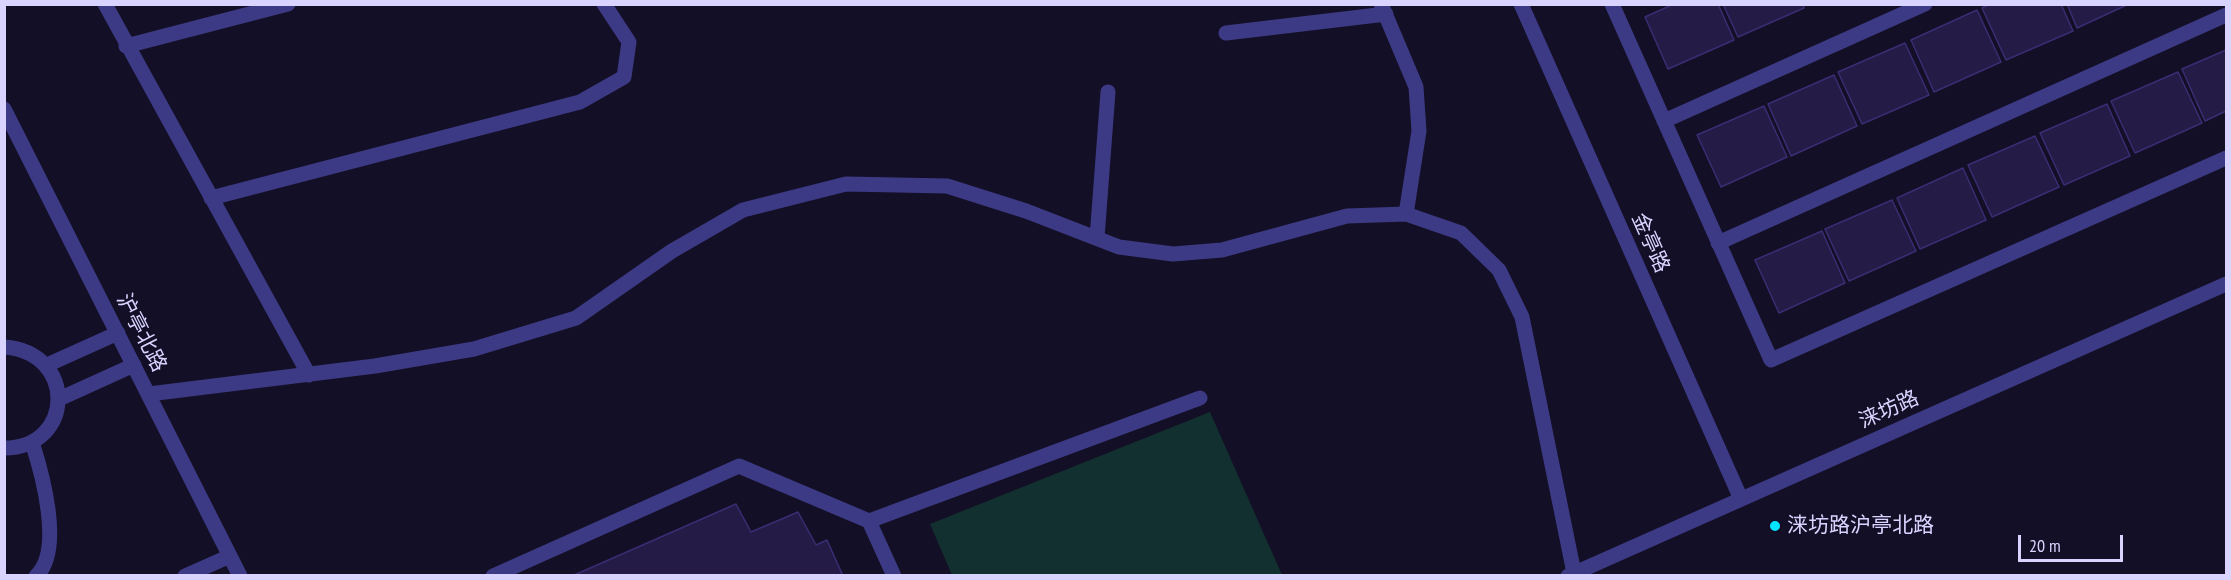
<!DOCTYPE html>
<meta charset="utf-8">
<style>
body{margin:0}
#map{position:relative;width:2231px;height:580px;overflow:hidden;background:#130f26;font-family:"PT Sans Narrow",sans-serif}
canvas{display:block}
.frame{position:absolute;inset:0;border:6px solid #d9d4ff;pointer-events:none}
.scale{position:absolute;left:2018px;top:535px;width:105px;height:27px;box-sizing:border-box;border:3px solid #d9d4ff;border-top:0;padding-left:8px;font-size:18px;line-height:21px;white-space:nowrap;color:#d9d4ff;-webkit-text-stroke:4px #130f26;paint-order:stroke}
</style>
<div id="map">
<canvas width="2231" height="580"></canvas>
<div class="frame"></div>
<div class="scale">20 m</div>
</div>
<script>
const g = document.querySelector('canvas').getContext('2d');
g.lineJoin = 'round';
function fill(path, color) {
  g.fillStyle = color;
  g.fill(path, 'evenodd');
}
function trace(path, color, width, dash) {
  g.strokeStyle = color;
  g.lineWidth = width;
  g.lineCap = dash ? 'butt' : 'round';
  g.setLineDash(dash || []);
  g.stroke(path);
}
function label(font, color, halo, rows, align = 'center') {
  g.font = font + ' "PT Sans Narrow","Noto Sans SC",sans-serif';
  g.lineWidth = 4.5;
  g.setLineDash([]);
  g.textBaseline = 'middle';
  g.strokeStyle = halo;
  g.fillStyle = color;
  for (const [text, x, y, turn = 0] of rows) {
    g.save();
    g.translate(x, y);
    g.rotate((+turn || 0) * Math.PI / 180);
    g.textAlign = isNaN(turn) ? turn : align;
    if (halo) g.strokeText(text, 0, 0);
    g.fillText(text, 0, 0);
    g.restore();
  }
}
fill(new Path2D(`
 M 1210,412 L 1282,575 L 952,575 L 930,524 Z`), '#12302f');
const building = new Path2D(`
 M 1674,4 L 1718,4 L 1734,40 L 1668,69 L 1645,17 Z
 M 1723,4 L 1803,4 L 1804,8 L 1738,37 Z
 M 1990,4 L 2061,4 L 2073,31 L 2006,60 L 1982,8 Z
 M 2067,4 L 2129,4 L 2077,28 Z
 M 1977,10 L 2001,62 L 1934,92 L 1911,40 Z
 M 1905,43 L 1929,95 L 1862,124 L 1838,72 Z
 M 2226,50 L 2226,111 L 2205,121 L 2182,69 Z
 M 2178,72 L 2202,123 L 2135,153 L 2111,101 Z
 M 1834,75 L 1857,126 L 1791,156 L 1768,104 Z
 M 2107,104 L 2130,156 L 2064,185 L 2040,133 Z
 M 1764,106 L 1787,157 L 1721,187 L 1697,135 Z
 M 2035,136 L 2059,187 L 1992,217 L 1968,165 Z
 M 1963,168 L 1986,220 L 1920,249 L 1897,198 Z
 M 1892,200 L 1916,251 L 1849,281 L 1825,229 Z
 M 1822,231 L 1845,283 L 1779,313 L 1755,260 Z
 M 736,504 L 751,532 L 798,512 L 816,545 L 827,540 L 843,576 L 572,576 Z`);
fill(building, '#241b47');
trace(building, '#3b2d73', 1.5);
trace(new Path2D(`
 M 105,4 L 309,375
 M 1381,4 L 1416,87 L 1419,131 L 1406,214
 M 1521,4 L 1741,499
 M 1612,4 L 1771,360 L 2226,158
 M 1226,33 L 1386,14
 M 126,46 L 288,4
 M 4,109 L 240,576
 M 1664,121 L 1925,4
 M 211,198 L 580,102 L 624,77 L 629,42 L 604,4
 M 1097,238 L 1108,92
 M 1718,243 L 2226,15
 M 4,347 C 77,352 75,448 4,448
 M 47,365 L 118,333
 M 149,394 L 375,366 L 474,349 L 576,318 L 672,251 L 743,210 L 846,184 L 947,186 L 1026,211 L 1119,247 L 1173,254 L 1222,250 L 1347,216 L 1406,214 L 1461,233 L 1499,270 L 1522,317 L 1574,573
 M 59,399 L 134,365
 M 32,442 C 42,473 64,551 36,576
 M 869,521 L 894,576
 M 185,576 L 230,556
 M 493,576 L 739,466 L 869,521 L 1200,398
 M 1568,576 L 2226,284`), '#3d3a85', 15);
for (const [x, y, r, color] of [
 [1775,526,6,"#00e5ff"]
]) {
  const dot = new Path2D();
  dot.arc(x, y, r, 0, 2 * Math.PI);
  g.fillStyle = color;
  g.fill(dot);
  trace(dot, '#130f26', 2);
}
label('21px', '#d9d4ff', '#130f26', [
 ["金亭路",1650,243,66],
 ["沪亭北路",141,333,63],
 ["涞坊路",1889,410,-24]
]);
label('21px', '#d9d4ff', '#130f26', [
 ["涞坊路沪亭北路",1787,526]
], 'left');
</script>
